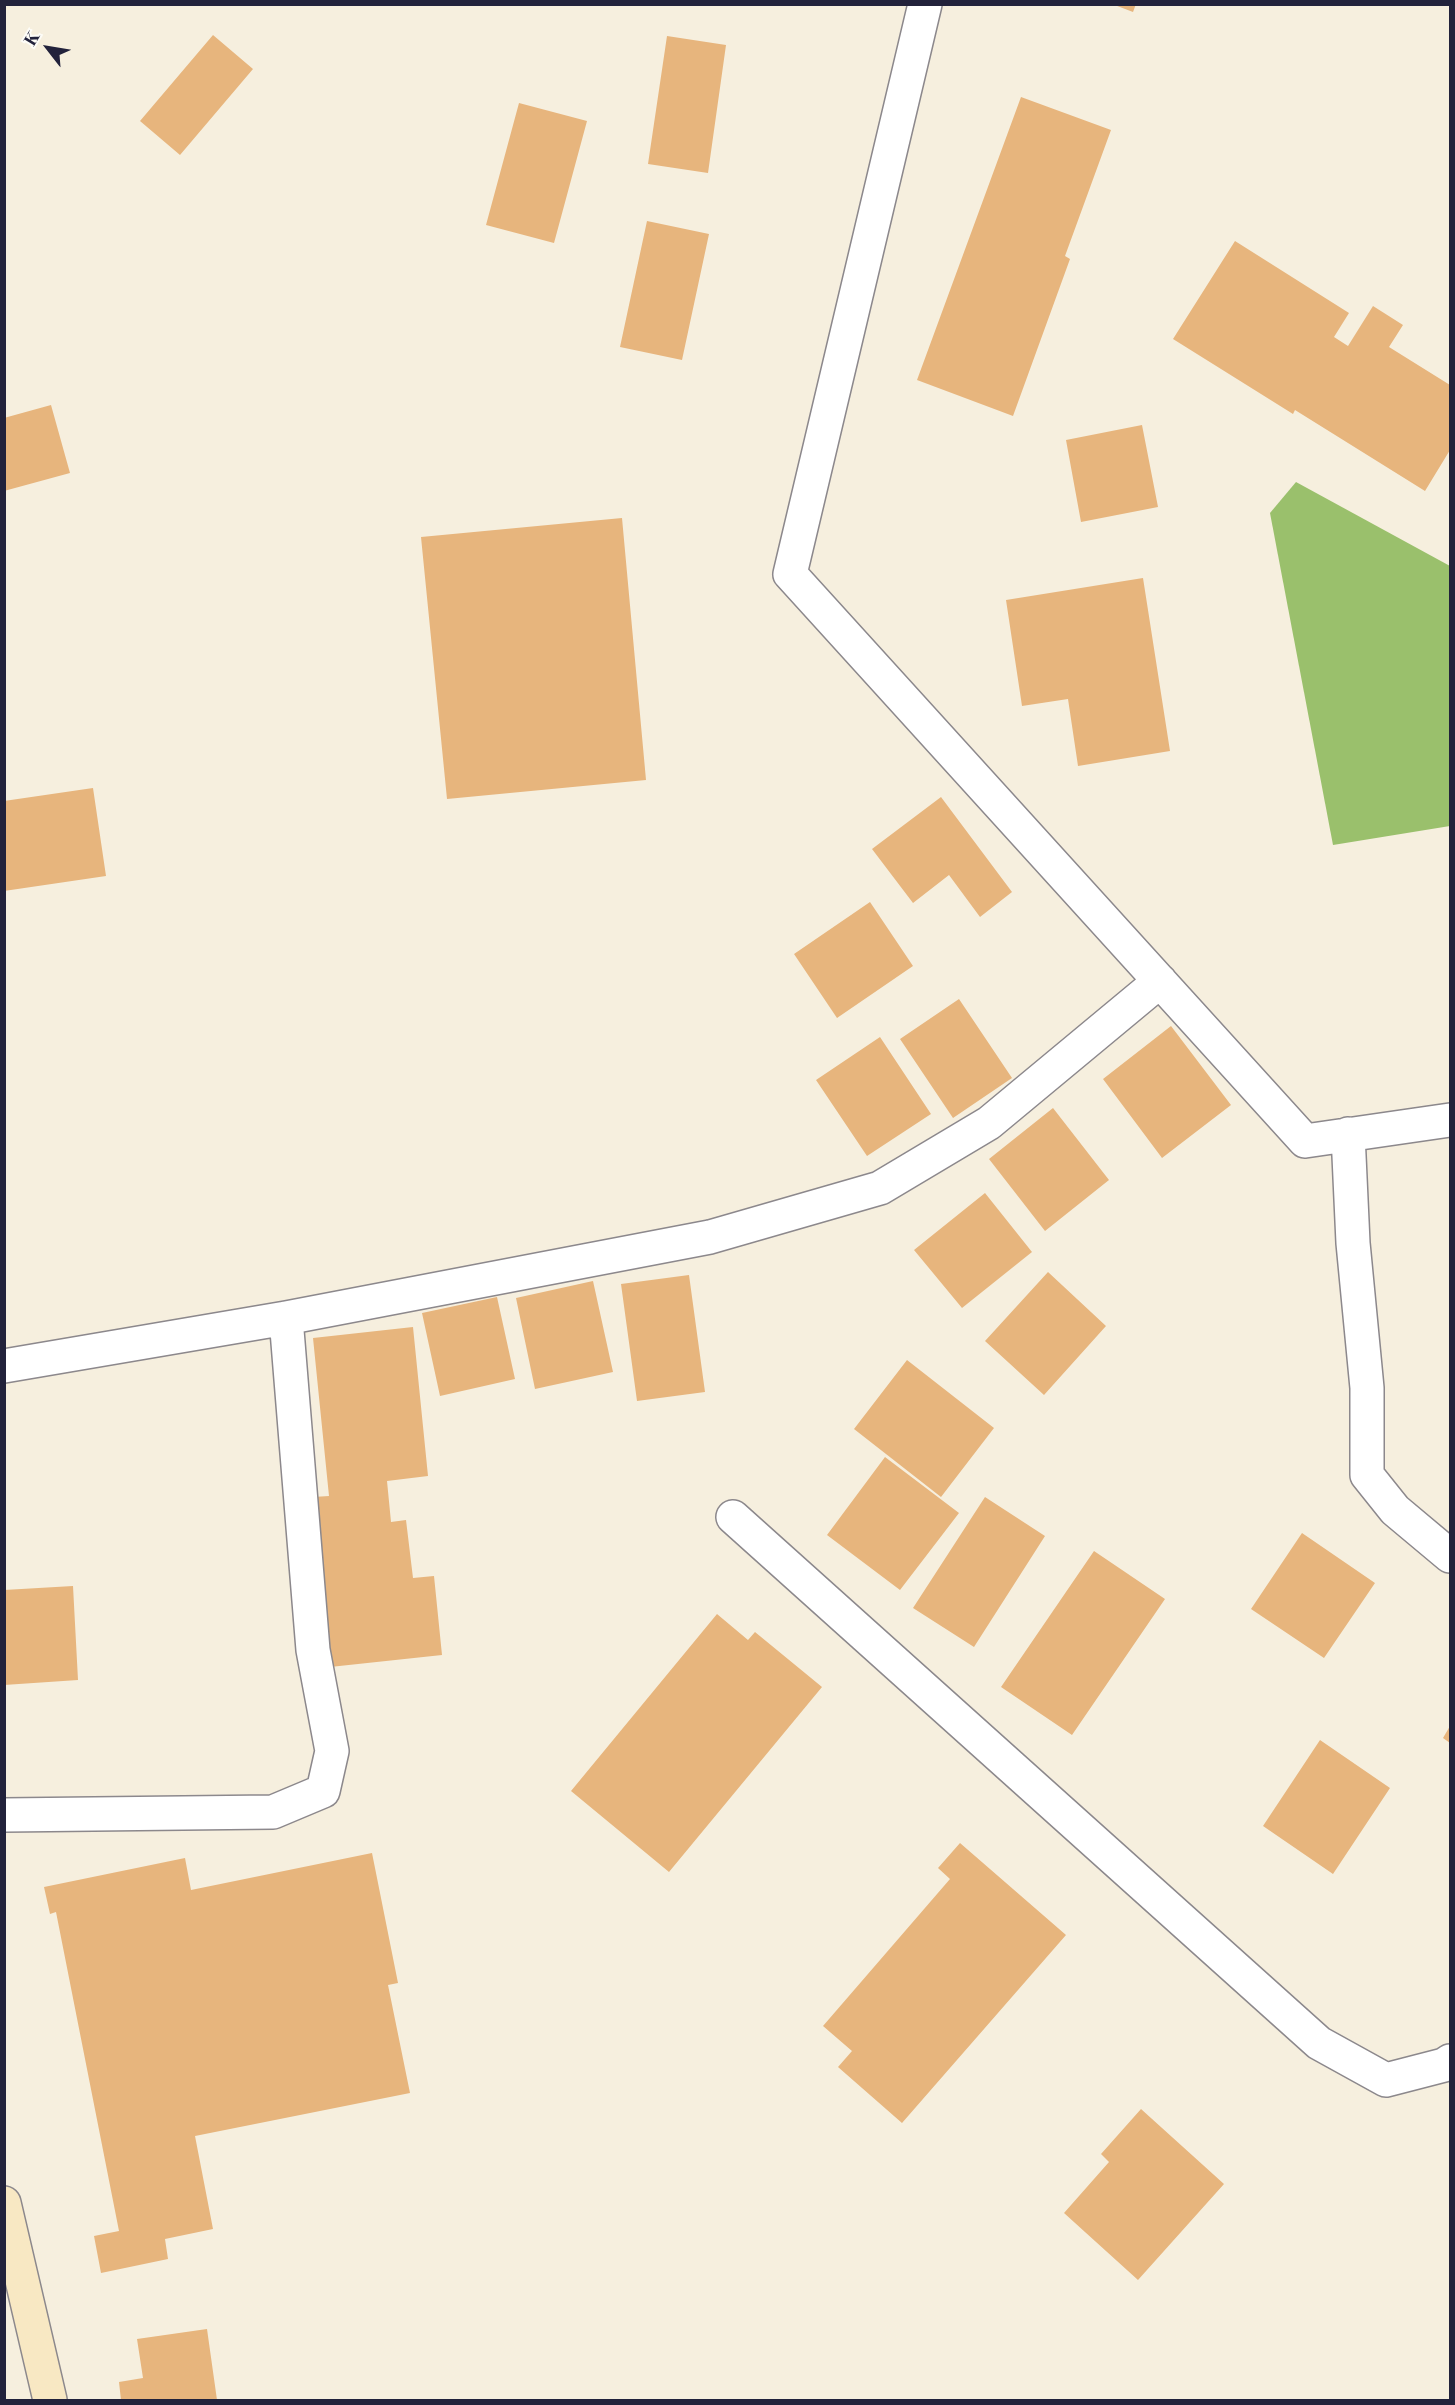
<!DOCTYPE html>
<style>
body{margin:0}
#map{position:relative;width:1455px;height:2405px;overflow:hidden;background:#f6efde;font-family:"Libre Bodoni",serif}
canvas{display:block}
.frame{position:absolute;inset:0;border:6px solid #22223b;pointer-events:none}
.north{position:absolute;left:18px;top:18px;width:60px;height:60px;-webkit-text-stroke:4px #fdfcf7;paint-order:stroke;rotate:301deg;font-size:16px;font-weight:700;line-height:24px;text-align:center;color:#22223b}
.north::after{content:'';display:block;margin:auto;width:21px;height:27px;background:#22223b;clip-path:polygon(50% 0,100% 100%,50% 72%,0 100%)}
</style>
<div id="map">
<canvas width="1455" height="2405"></canvas>
<div class="frame"></div>
<div class="north">K</div>
</div>
<script>
const g = document.querySelector('canvas').getContext('2d');
g.lineJoin = 'round';
function fill(path, color) {
  g.fillStyle = color;
  g.fill(path, 'evenodd');
}
function trace(path, color, width, dash) {
  g.strokeStyle = color;
  g.lineWidth = width;
  g.lineCap = dash ? 'butt' : 'round';
  g.setLineDash(dash || []);
  g.stroke(path);
}
fill(new Path2D(`
 M 1296,482 L 1450,566 L 1450,826 L 1333,845 L 1270,513 Z`), '#9ac06c');
fill(new Path2D(`
 M 1112,4 L 1136,4 L 1133,12 Z
 M 213,35 L 253,69 L 180,155 L 140,121 Z
 M 667,36 L 726,45 L 708,173 L 648,164 Z
 M 1021,97 L 1111,130 L 1065,256 L 1070,259 L 1013,416 L 917,380 Z
 M 519,103 L 587,121 L 554,243 L 486,225 Z
 M 647,221 L 709,234 L 682,360 L 620,347 Z
 M 1235,241 L 1349,313 L 1334,337 L 1348,346 L 1373,306 L 1403,325 L 1389,347 L 1450,385 L 1450,450 L 1425,491 L 1295,410 L 1293,414 L 1173,339 Z
 M 51,405 L 70,473 L 4,491 L 4,418 Z
 M 1142,425 L 1158,507 L 1081,522 L 1066,440 Z
 M 622,518 L 646,780 L 447,799 L 421,537 Z
 M 1143,578 L 1170,751 L 1078,766 L 1068,699 L 1022,706 L 1006,600 Z
 M 93,788 L 106,876 L 4,891 L 4,801 Z
 M 941,797 L 1012,892 L 980,917 L 949,875 L 913,903 L 872,849 Z
 M 870,902 L 913,966 L 837,1018 L 794,954 Z
 M 959,999 L 1012,1078 L 953,1118 L 900,1039 Z
 M 1171,1026 L 1231,1105 L 1162,1158 L 1103,1079 Z
 M 880,1037 L 931,1114 L 867,1156 L 816,1080 Z
 M 1053,1108 L 1109,1180 L 1045,1231 L 989,1159 Z
 M 985,1193 L 1032,1252 L 962,1308 L 914,1250 Z
 M 1048,1272 L 1106,1326 L 1044,1395 L 985,1341 Z
 M 689,1275 L 705,1392 L 637,1401 L 621,1284 Z
 M 593,1281 L 613,1372 L 535,1389 L 516,1298 Z
 M 497,1297 L 515,1379 L 440,1396 L 422,1313 Z
 M 413,1327 L 428,1476 L 387,1481 L 391,1522 L 406,1520 L 413,1578 L 434,1576 L 442,1655 L 330,1667 L 313,1497 L 329,1496 L 313,1338 Z
 M 907,1360 L 994,1428 L 941,1497 L 854,1429 Z
 M 885,1457 L 959,1513 L 900,1590 L 827,1535 Z
 M 985,1497 L 1045,1536 L 974,1647 L 913,1608 Z
 M 1302,1533 L 1375,1583 L 1324,1658 L 1251,1609 Z
 M 1094,1551 L 1165,1599 L 1072,1735 L 1001,1687 Z
 M 73,1586 L 78,1680 L 4,1685 L 4,1590 Z
 M 717,1614 L 748,1640 L 755,1632 L 822,1687 L 669,1872 L 571,1791 Z
 M 1450,1726 L 1450,1743 L 1443,1738 Z
 M 1320,1740 L 1390,1788 L 1333,1874 L 1263,1826 Z
 M 960,1843 L 1066,1935 L 902,2123 L 838,2067 L 852,2051 L 823,2026 L 950,1879 L 938,1868 Z
 M 372,1853 L 398,1983 L 388,1985 L 410,2093 L 195,2136 L 213,2229 L 165,2239 L 168,2259 L 101,2273 L 94,2236 L 119,2231 L 56,1912 L 50,1914 L 44,1887 L 185,1858 L 191,1890 Z
 M 1141,2109 L 1224,2184 L 1138,2280 L 1064,2213 L 1109,2162 L 1101,2154 Z
 M 207,2329 L 217,2400 L 121,2400 L 119,2382 L 143,2378 L 137,2339 Z`), '#e7b57d');
const street = new Path2D(`
 M 925,4 L 790,574 L 1305,1141 L 1450,1120
 M 1348,1134 L 1353,1243 L 1367,1388 L 1367,1475 L 1395,1510 L 1450,1556
 M 4,1366 L 286,1318 L 710,1237 L 880,1188 L 989,1123 L 1160,981
 M 733,1517 L 1319,2043 L 1386,2080 L 1444,2065 L 1450,2061
 M 4,1815 L 273,1812 L 323,1791 L 332,1751 L 313,1650 L 286,1318`);
const secondary = new Path2D(`
 M 4,2203 L 50,2400`);
trace(street, '#8c888c', 36);
trace(secondary, '#8c888c', 36);
trace(street, '#fff', 33);
trace(secondary, '#f8e8c3', 33);
</script>
